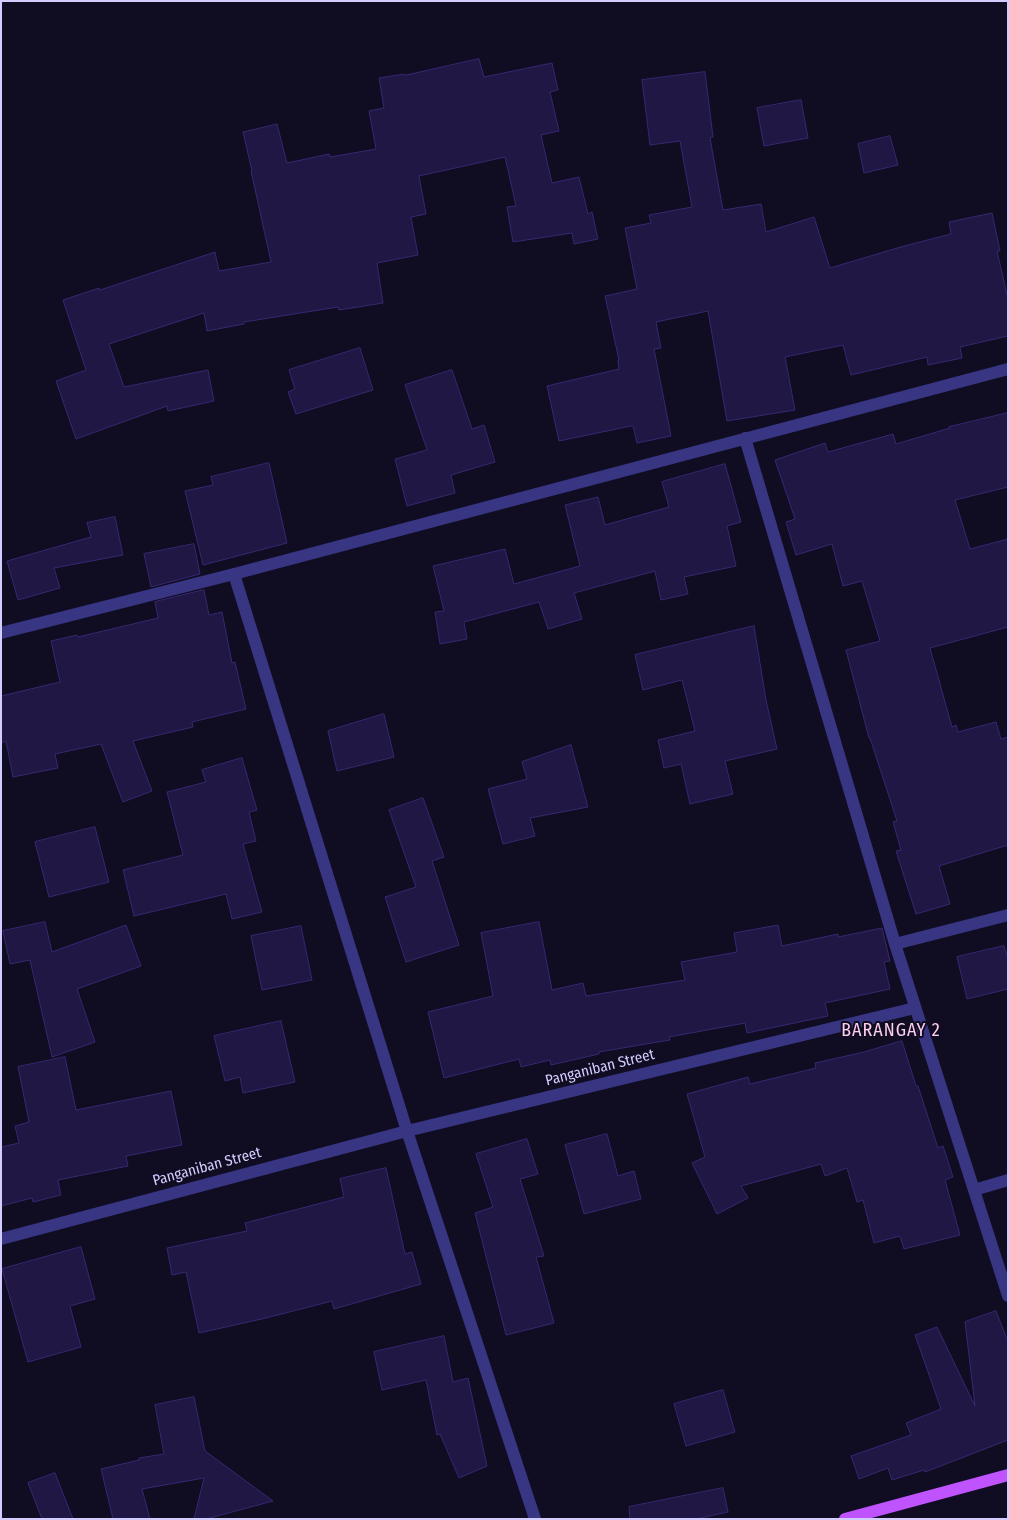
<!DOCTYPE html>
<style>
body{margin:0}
#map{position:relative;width:1009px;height:1520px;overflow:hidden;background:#100c22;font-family:"Fira Sans Condensed",sans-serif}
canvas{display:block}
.frame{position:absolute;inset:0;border:2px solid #d3cdff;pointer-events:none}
</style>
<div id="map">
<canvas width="1009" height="1520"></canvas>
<div class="frame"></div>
</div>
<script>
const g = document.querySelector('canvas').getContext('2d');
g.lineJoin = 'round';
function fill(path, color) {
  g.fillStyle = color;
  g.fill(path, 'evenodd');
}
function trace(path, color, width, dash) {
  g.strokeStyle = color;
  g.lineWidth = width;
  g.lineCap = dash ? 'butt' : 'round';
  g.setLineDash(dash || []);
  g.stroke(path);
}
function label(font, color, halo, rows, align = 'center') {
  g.font = font + ' "Fira Sans Condensed",sans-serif';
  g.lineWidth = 4;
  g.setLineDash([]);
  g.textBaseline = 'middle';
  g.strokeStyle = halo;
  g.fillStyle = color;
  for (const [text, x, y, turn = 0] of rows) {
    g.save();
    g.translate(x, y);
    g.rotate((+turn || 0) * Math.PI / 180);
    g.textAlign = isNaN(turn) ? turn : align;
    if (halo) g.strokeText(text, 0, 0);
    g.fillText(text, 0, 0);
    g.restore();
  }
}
const building = new Path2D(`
 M 479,59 L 484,77 L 552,63 L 558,90 L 550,92 L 559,131 L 541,135 L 552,183 L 579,177 L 588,214 L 592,212 L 598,239 L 574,244 L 572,233 L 513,242 L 507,207 L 516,206 L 505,157 L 419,176 L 426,214 L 411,217 L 418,255 L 377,263 L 383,303 L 339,310 L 338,307 L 244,322 L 244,324 L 207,331 L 204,313 L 109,344 L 124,387 L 208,370 L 214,401 L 168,411 L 167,406 L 76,439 L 56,381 L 86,370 L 63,300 L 99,288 L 100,290 L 215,252 L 219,271 L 271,262 L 251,171 L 252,171 L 243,132 L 277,124 L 287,163 L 329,154 L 330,157 L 376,149 L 369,111 L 384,108 L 379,78 L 404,74 L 405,75 Z
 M 705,72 L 713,137 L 710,138 L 723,210 L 761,204 L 766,232 L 814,217 L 830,268 L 904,246 L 951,234 L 949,222 L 992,213 L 1000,251 L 997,251 L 1008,299 L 1008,336 L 960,347 L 962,358 L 928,365 L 927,357 L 851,375 L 843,345 L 785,357 L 795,410 L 727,421 L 708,311 L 656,322 L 661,348 L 654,349 L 671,436 L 637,443 L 633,426 L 631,426 L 559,441 L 547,386 L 619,369 L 618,360 L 619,360 L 605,296 L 637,289 L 625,228 L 651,223 L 649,215 L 692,207 L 680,141 L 650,145 L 642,80 Z
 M 801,100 L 808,138 L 764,146 L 757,108 Z
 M 890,136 L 898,165 L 864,173 L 858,144 Z
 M 360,348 L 373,390 L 296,414 L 288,392 L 295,389 L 289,370 Z
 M 452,370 L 472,429 L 484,425 L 495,462 L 451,475 L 455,493 L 407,506 L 395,459 L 427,450 L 405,385 Z
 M 1008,413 L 1008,487 L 955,500 L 970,549 L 1008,539 L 1008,627 L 930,648 L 952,727 L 956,725 L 958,732 L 996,722 L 1001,739 L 1008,737 L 1008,845 L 939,866 L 950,904 L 916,914 L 896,851 L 901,850 L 893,822 L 897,821 L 870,738 L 869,738 L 846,650 L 880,641 L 862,581 L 843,586 L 832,544 L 796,555 L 786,522 L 795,519 L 775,460 L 825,443 L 828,452 L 893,434 L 896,444 L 950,428 L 949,427 Z
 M 269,463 L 287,543 L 203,565 L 185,491 L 213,485 L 211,477 Z
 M 725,464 L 741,522 L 727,526 L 736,566 L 684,577 L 688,594 L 661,600 L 655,571 L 574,593 L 582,619 L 548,629 L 539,602 L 464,622 L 467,639 L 440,644 L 435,612 L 444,611 L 433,566 L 505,549 L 514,584 L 580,566 L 565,505 L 598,497 L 605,525 L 669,507 L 662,482 Z
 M 115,517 L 123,555 L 54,568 L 60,588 L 18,600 L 7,561 L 91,537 L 87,523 Z
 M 194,544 L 200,574 L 151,587 L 144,554 Z
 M 204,590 L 209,615 L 222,612 L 232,663 L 235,662 L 246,709 L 192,722 L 193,727 L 133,741 L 152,791 L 123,802 L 101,744 L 55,754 L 58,768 L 13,777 L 6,741 L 1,743 L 1,696 L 60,682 L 51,641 L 77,635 L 78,637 L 158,618 L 155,602 Z
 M 754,626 L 766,700 L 777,749 L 725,761 L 733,794 L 690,804 L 681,764 L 664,768 L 658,740 L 695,731 L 682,680 L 643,690 L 635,655 Z
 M 384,714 L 394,757 L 337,771 L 328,731 Z
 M 571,745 L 588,807 L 530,818 L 535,836 L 503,844 L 488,789 L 527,779 L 522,762 Z
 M 242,758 L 257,810 L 249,812 L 256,841 L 243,844 L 262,912 L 232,919 L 226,894 L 134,916 L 123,870 L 183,855 L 167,792 L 206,782 L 202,770 Z
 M 423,798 L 444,857 L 432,861 L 459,945 L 406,962 L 385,897 L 416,887 L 389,810 Z
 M 95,827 L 109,882 L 49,897 L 35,842 Z
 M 45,922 L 52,952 L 126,925 L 141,966 L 77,989 L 95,1042 L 52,1057 L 30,960 L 10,964 L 3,931 Z
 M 539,922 L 552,990 L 583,983 L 586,996 L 685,980 L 681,962 L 737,952 L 734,933 L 778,925 L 782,946 L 838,934 L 838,937 L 882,928 L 890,961 L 884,962 L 890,989 L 825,1003 L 828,1016 L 747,1033 L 745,1023 L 669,1037 L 670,1040 L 599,1052 L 599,1054 L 551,1065 L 550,1060 L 521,1067 L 519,1059 L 444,1078 L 428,1012 L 493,996 L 481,933 Z
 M 301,926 L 312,980 L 262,990 L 251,936 Z
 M 1004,946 L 1008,959 L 1008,989 L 967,999 L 957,957 Z
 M 281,1021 L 295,1082 L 243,1093 L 240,1077 L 225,1081 L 214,1036 Z
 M 902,1041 L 916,1086 L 918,1086 L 938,1148 L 943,1146 L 953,1177 L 945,1180 L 960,1235 L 904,1249 L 900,1236 L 874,1243 L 863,1200 L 857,1202 L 847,1168 L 825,1176 L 821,1164 L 741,1186 L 748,1198 L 717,1214 L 692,1163 L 705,1157 L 687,1094 L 748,1077 L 750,1084 L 816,1068 L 815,1063 L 864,1052 Z
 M 65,1057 L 76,1110 L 171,1091 L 182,1145 L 126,1156 L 128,1166 L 58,1180 L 61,1195 L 33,1202 L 32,1198 L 1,1206 L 1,1147 L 19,1143 L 15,1126 L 29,1122 L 18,1067 Z
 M 607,1134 L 618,1176 L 634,1171 L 641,1199 L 584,1214 L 565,1145 Z
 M 527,1139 L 538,1174 L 520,1179 L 544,1256 L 536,1257 L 554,1323 L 506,1335 L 475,1213 L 493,1207 L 476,1154 Z
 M 386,1168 L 405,1254 L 412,1252 L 421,1284 L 334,1309 L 332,1301 L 266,1318 L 199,1333 L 186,1272 L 172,1275 L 167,1248 L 247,1231 L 245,1223 L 344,1197 L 340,1179 Z
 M 81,1247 L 95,1299 L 70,1306 L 81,1347 L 28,1362 L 2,1269 Z
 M 996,1311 L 1008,1342 L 1008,1440 L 925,1472 L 924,1470 L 892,1480 L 888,1468 L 859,1479 L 851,1456 L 911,1435 L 906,1423 L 941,1409 L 915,1335 L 937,1327 L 975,1406 L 965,1322 Z
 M 444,1336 L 453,1382 L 468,1378 L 487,1466 L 459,1478 L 440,1434 L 437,1435 L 426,1380 L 382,1390 L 374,1352 Z
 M 723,1390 L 735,1432 L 686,1446 L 674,1404 Z
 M 194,1397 L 205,1451 L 273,1501 L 206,1519 L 194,1519 L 204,1478 L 142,1489 L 150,1519 L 113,1519 L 101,1469 L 139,1460 L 139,1458 L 164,1454 L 155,1405 Z
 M 55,1473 L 73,1519 L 42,1519 L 28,1483 Z
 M 723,1488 L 728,1512 L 696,1519 L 630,1519 L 629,1507 Z`);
fill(building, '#201744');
trace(building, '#372871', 1);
trace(new Path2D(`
 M 745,438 L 895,944 L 1008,1296
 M 234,574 L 407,1131 L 535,1519
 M 1,633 L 234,574 L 1008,369
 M 895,944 L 1008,915
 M 974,1190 L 1008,1180
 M 1,1239 L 407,1131 L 915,1008`), '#383583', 12);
trace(new Path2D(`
 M 845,1519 L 1008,1475`), '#bf54ff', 12);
label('15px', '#d3cdff', '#100c22', [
 ["Panganiban Street",600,1068,-14],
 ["Panganiban Street",207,1167,-15]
]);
g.letterSpacing = '1px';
label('18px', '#ffcfee', '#100c22', [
 ["BARANGAY 2",891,1031]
]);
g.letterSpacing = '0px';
</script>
